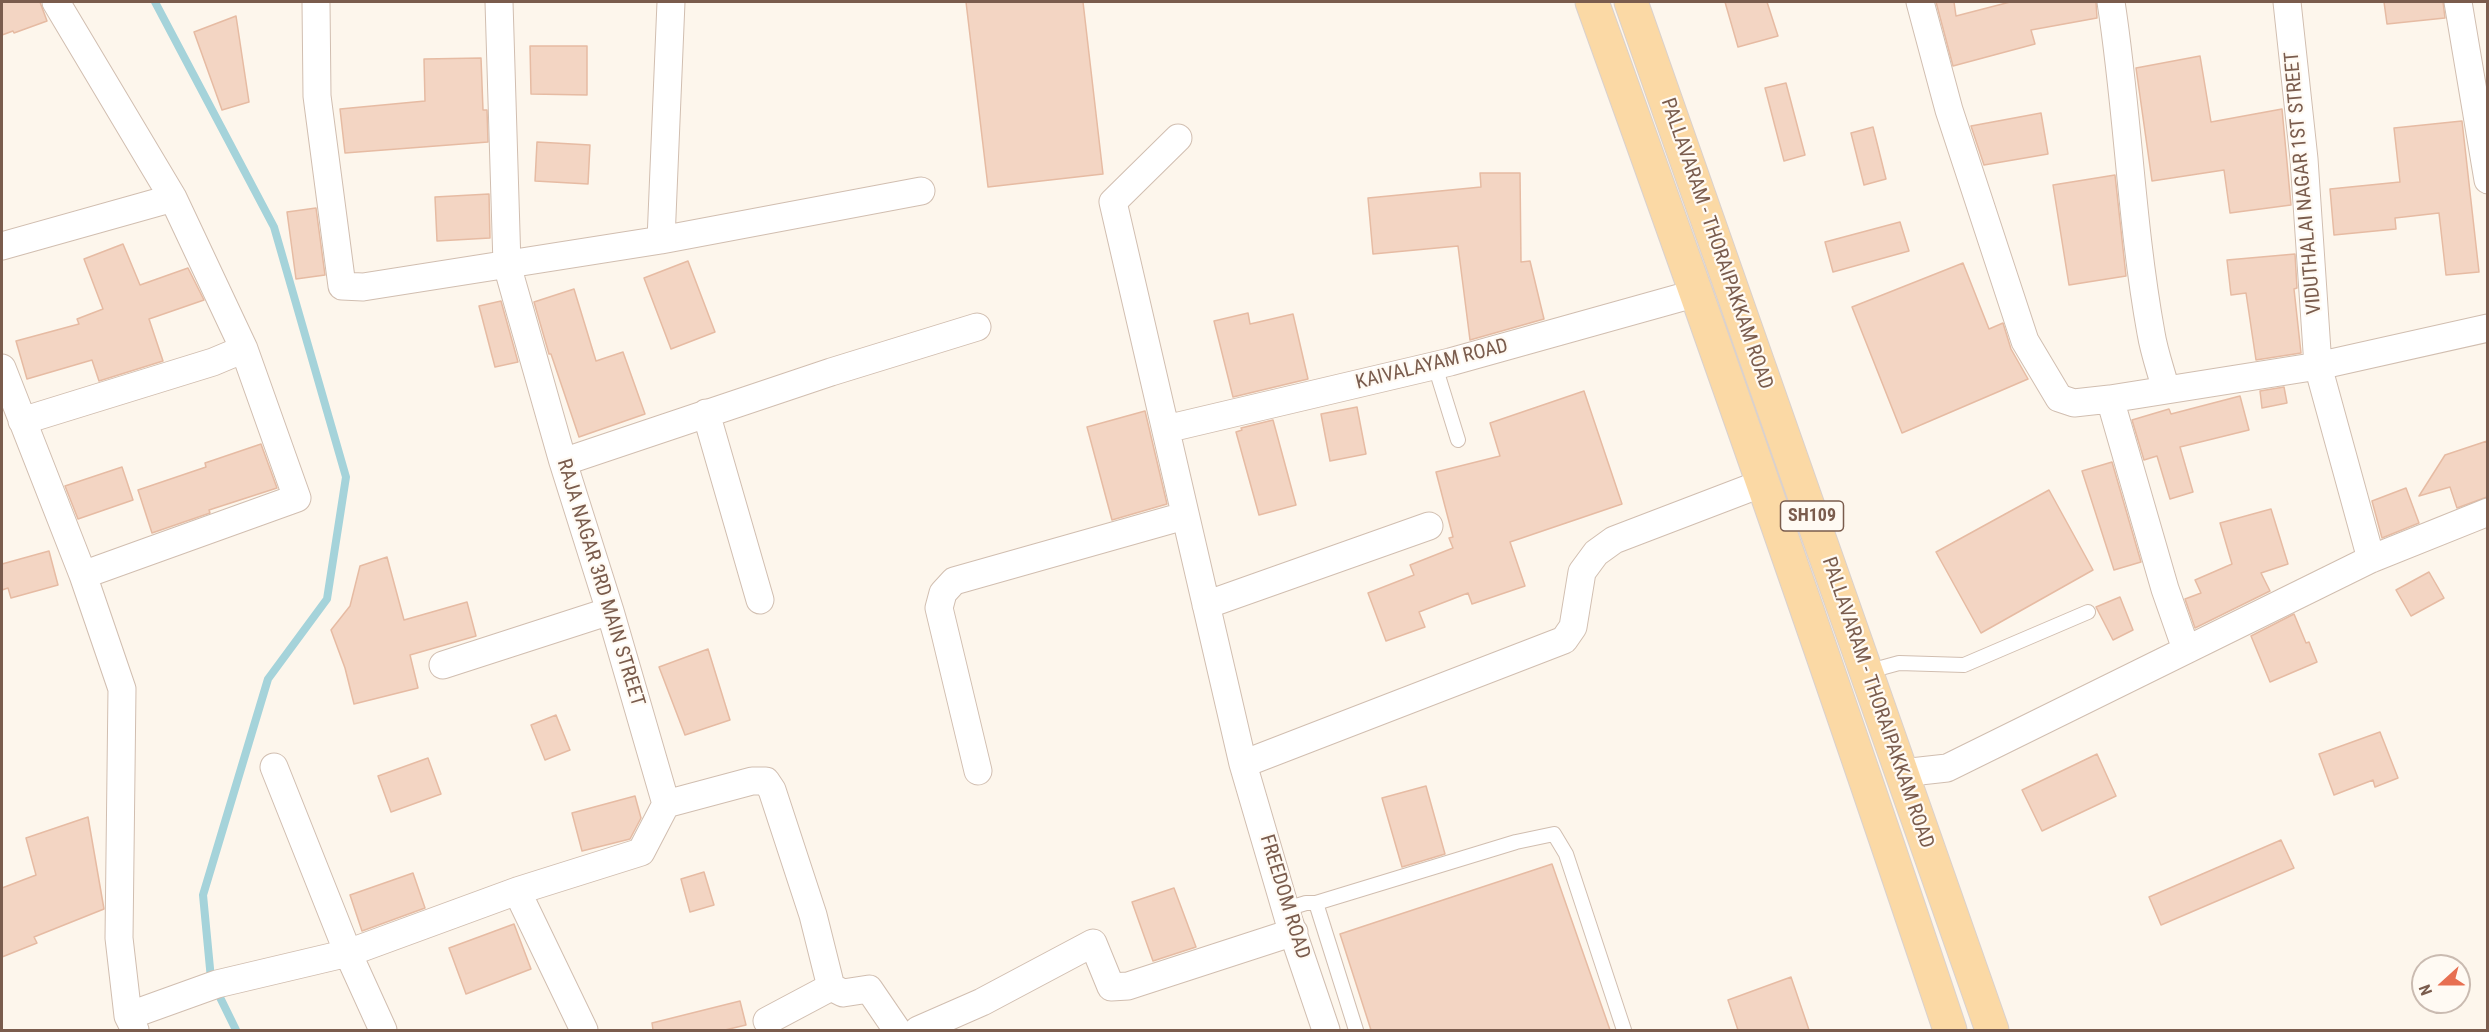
<!DOCTYPE html>
<style>
body{margin:0}
#map{position:relative;width:2489px;height:1032px;overflow:hidden;background:#fdf6ec;font-family:"Roboto Condensed",sans-serif}
canvas{display:block}
.frame{position:absolute;inset:0;border:3px solid #7a5c4d;pointer-events:none}
.north{position:absolute;left:2411px;top:954px;width:60px;height:60px;box-sizing:border-box;background:#fffaf3;border:2px solid #cabbb1;border-radius:50%;rotate:249deg;font-size:16px;font-weight:700;line-height:24px;text-align:center;color:#7a5c4d}
.north::after{content:'';display:block;margin:auto;width:21px;height:27px;background:#e76f51;clip-path:polygon(50% 0,100% 100%,50% 72%,0 100%)}
</style>
<div id="map">
<canvas width="2489" height="1032"></canvas>
<div class="frame"></div>
<div class="north">N</div>
</div>
<script>
const g = document.querySelector('canvas').getContext('2d');
g.lineJoin = 'round';
function trace(path, color, width, dash) {
  g.strokeStyle = color;
  g.lineWidth = width;
  g.lineCap = dash ? 'butt' : 'round';
  g.setLineDash(dash || []);
  g.stroke(path);
}
function fill(path, color) {
  g.fillStyle = color;
  g.fill(path, 'evenodd');
}
function label(font, color, halo, rows, align = 'center') {
  g.font = font + ' "Roboto Condensed",sans-serif';
  g.lineWidth = 4.5;
  g.setLineDash([]);
  g.textBaseline = 'middle';
  g.strokeStyle = halo;
  g.fillStyle = color;
  for (const [text, x, y, turn = 0] of rows) {
    g.save();
    g.translate(x, y);
    g.rotate((+turn || 0) * Math.PI / 180);
    g.textAlign = isNaN(turn) ? turn : align;
    if (halo) g.strokeText(text, 0, 0);
    g.fillText(text, 0, 0);
    g.restore();
  }
}
trace(new Path2D(`
 M 155,2 L 274,227 L 346,477 L 327,599 L 268,679 L 203,895 L 211,979 L 236,1030`), '#a5d3da', 8);
const building = new Path2D(`
 M 2,2 L 40,2 L 47,21 L 14,33 L 13,31 L 2,35 Z
 M 966,2 L 1083,2 L 1103,174 L 988,187 Z
 M 1725,2 L 1767,2 L 1778,36 L 1738,47 Z
 M 1936,2 L 1954,2 L 1956,16 L 2010,2 L 2096,2 L 2097,18 L 2031,30 L 2035,44 L 1953,66 Z
 M 2384,2 L 2443,2 L 2445,18 L 2387,24 Z
 M 236,16 L 249,102 L 222,110 L 194,32 Z
 M 530,46 L 587,46 L 587,95 L 531,94 Z
 M 2200,56 L 2211,122 L 2282,109 L 2291,205 L 2230,213 L 2224,170 L 2152,181 L 2136,68 Z
 M 481,58 L 483,110 L 487,110 L 488,142 L 345,153 L 340,109 L 425,101 L 424,59 Z
 M 1786,83 L 1805,155 L 1784,161 L 1765,88 Z
 M 2041,113 L 2048,154 L 1984,165 L 1971,126 Z
 M 2462,121 L 2479,272 L 2446,275 L 2439,213 L 2395,218 L 2396,229 L 2334,235 L 2330,189 L 2400,182 L 2394,128 Z
 M 1873,127 L 1886,179 L 1864,185 L 1851,133 Z
 M 537,142 L 590,145 L 588,184 L 535,181 Z
 M 1480,173 L 1520,173 L 1521,262 L 1530,261 L 1544,319 L 1470,340 L 1458,246 L 1373,254 L 1368,198 L 1481,187 Z
 M 2115,175 L 2126,276 L 2069,285 L 2053,185 Z
 M 489,194 L 490,238 L 437,241 L 435,197 Z
 M 316,208 L 325,275 L 296,279 L 287,212 Z
 M 1900,222 L 1909,251 L 1833,272 L 1825,242 Z
 M 123,244 L 140,285 L 188,268 L 204,300 L 149,319 L 163,361 L 99,381 L 92,360 L 27,379 L 16,341 L 79,324 L 77,319 L 103,309 L 84,259 Z
 M 2295,254 L 2297,288 L 2294,289 L 2301,353 L 2256,360 L 2246,293 L 2231,295 L 2227,260 Z
 M 688,261 L 715,332 L 671,349 L 644,278 Z
 M 1963,263 L 1989,329 L 2003,323 L 2011,349 L 2028,379 L 1902,433 L 1852,307 Z
 M 574,289 L 596,361 L 623,352 L 645,414 L 579,437 L 551,354 L 549,354 L 534,302 Z
 M 501,301 L 518,362 L 495,367 L 479,306 Z
 M 1248,313 L 1250,324 L 1293,314 L 1308,379 L 1233,397 L 1214,321 Z
 M 2284,387 L 2287,403 L 2262,408 L 2260,391 Z
 M 1584,391 L 1622,504 L 1510,542 L 1525,586 L 1472,604 L 1468,593 L 1419,612 L 1425,627 L 1386,641 L 1368,593 L 1414,575 L 1410,565 L 1453,548 L 1449,538 L 1453,537 L 1436,472 L 1500,456 L 1490,423 Z
 M 2240,396 L 2249,430 L 2180,447 L 2193,492 L 2170,499 L 2157,456 L 2144,460 L 2132,420 L 2169,409 L 2171,414 Z
 M 1357,407 L 1366,454 L 1330,461 L 1321,414 Z
 M 1145,411 L 1167,504 L 1112,520 L 1087,427 Z
 M 1273,420 L 1296,505 L 1259,515 L 1236,432 L 1242,430 L 1241,428 Z
 M 2487,441 L 2487,497 L 2457,508 L 2450,487 L 2419,496 L 2445,455 Z
 M 261,444 L 277,488 L 209,510 L 210,513 L 152,533 L 138,490 L 206,467 L 205,463 Z
 M 2112,462 L 2141,562 L 2114,570 L 2082,471 Z
 M 122,467 L 133,500 L 78,519 L 65,486 Z
 M 2406,488 L 2419,523 L 2382,538 L 2372,501 Z
 M 2049,490 L 2093,570 L 1981,633 L 1936,552 Z
 M 2271,509 L 2288,564 L 2261,573 L 2270,591 L 2195,628 L 2185,599 L 2201,593 L 2195,580 L 2232,564 L 2220,523 Z
 M 49,551 L 58,585 L 11,598 L 8,588 L 2,590 L 2,564 Z
 M 387,557 L 404,620 L 467,602 L 476,636 L 410,655 L 418,688 L 354,704 L 345,668 L 331,630 L 350,606 L 360,566 Z
 M 2429,572 L 2444,598 L 2411,616 L 2396,590 Z
 M 2120,597 L 2133,630 L 2113,640 L 2096,607 Z
 M 2294,614 L 2306,643 L 2309,642 L 2317,662 L 2270,682 L 2251,636 Z
 M 708,649 L 730,720 L 685,735 L 659,667 Z
 M 556,715 L 570,750 L 545,760 L 531,725 Z
 M 2380,732 L 2398,778 L 2375,787 L 2373,780 L 2334,795 L 2319,754 Z
 M 2097,754 L 2116,796 L 2042,831 L 2022,790 Z
 M 428,758 L 441,794 L 391,812 L 378,776 Z
 M 1426,786 L 1445,854 L 1402,867 L 1382,798 Z
 M 635,796 L 641,818 L 630,839 L 582,851 L 572,813 Z
 M 88,817 L 104,909 L 34,937 L 37,943 L 2,957 L 2,888 L 36,875 L 26,838 Z
 M 2281,840 L 2294,868 L 2161,925 L 2149,897 Z
 M 1552,864 L 1610,1030 L 1371,1030 L 1340,934 Z
 M 704,872 L 714,905 L 690,912 L 681,879 Z
 M 413,873 L 425,908 L 362,931 L 350,895 Z
 M 1174,888 L 1196,947 L 1153,961 L 1132,902 Z
 M 514,924 L 531,969 L 466,994 L 449,948 Z
 M 1791,977 L 1809,1030 L 1738,1030 L 1728,1000 Z
 M 740,1001 L 746,1025 L 725,1030 L 653,1030 L 652,1023 Z`);
fill(building, '#f3d5c3');
trace(building, '#e6bba3', 1.5);
const service = new Path2D(`
 M 1435,366 L 1458,440
 M 1866,672 L 1899,663 L 1964,665 L 2088,612
 M 1316,903 L 1356,1030
 M 1286,909 L 1306,903 L 1316,903 L 1516,842 L 1554,834 L 1566,854 L 1624,1030`);
const minor = new Path2D(`
 M 56,2 L 173,198 L 244,349 L 297,498 L 83,575
 M 316,2 L 317,96 L 342,286 L 363,287 L 661,240 L 921,191
 M 1920,2 L 1949,110 L 2025,341 L 2059,398 L 2074,403 L 2110,399 L 2318,366 L 2488,328
 M 2111,2 C 2128,111 2131,223 2151,333 C 2154,352 2161,371 2166,390
 M 2287,2 L 2304,159 L 2318,366 L 2371,559
 M 2458,2 L 2488,180
 M 1178,138 L 1113,202 L 1243,764 L 1564,640 L 1573,627 L 1582,572 L 1596,553 L 1614,540 L 1763,483
 M 661,240 L 671,2
 M 2,246 L 173,198
 M 2,368 L 83,575 L 122,689 L 119,938 L 128,1016 L 135,1030
 M 2110,399 L 2165,589 L 2186,649
 M 706,413 L 760,600
 M 22,421 L 213,362 L 244,349
 M 1166,429 L 1450,362 L 1697,293
 M 563,462 L 831,372 L 977,327
 M 1206,605 L 1429,526
 M 443,665 L 610,611
 M 1243,764 L 1289,921 L 1326,1030
 M 274,767 L 348,953 L 383,1030
 M 978,771 L 939,608 L 943,593 L 954,581 L 1184,516
 M 1902,773 L 1947,768 L 2371,559 L 2488,512
 M 666,804 L 752,781 L 766,781 L 772,790 L 813,915 L 831,987 L 767,1021
 M 517,891 L 584,1030
 M 831,987 L 843,993 L 869,989 L 897,1030
 M 128,1016 L 217,984 L 348,953 L 517,891 L 641,852 L 666,804 L 610,611 L 563,462 L 507,265 L 499,2
 M 918,1030 L 982,1002 L 1093,943 L 1111,987 L 1128,986 L 1294,932`);
const primary = new Path2D(`
 M 1592,2 C 1715,343 1835,686 1950,1030
 M 1631,2 L 1992,1030`);
trace(service, '#d1beb0', 16);
trace(minor, '#d1beb0', 29);
trace(primary, '#dad1cd', 35);
trace(service, '#fff', 14);
trace(minor, '#fff', 27);
trace(primary, '#fbd9a5', 33);
for (const [x, y, w] of [
 [1812,516,63]
]) {
  const box = new Path2D();
  box.roundRect(x - w / 2, y - 15, w, 30, 4.5);
  g.fillStyle = '#fffaf3';
  g.fill(box);
  trace(box, '#7a5c4d', 1.5);
}
label('bold 18px', '#7a5c4d', null, [
 ["SH109",1812,516]
]);
label('20px', '#7a5c4d', '#fffaf3', [
 ["VIDUTHALAI NAGAR 1ST STREET",2304,183,-95],
 ["PALLAVARAM - THORAIPAKKAM ROAD",1716,244,71],
 ["KAIVALAYAM ROAD",1432,365,-14],
 ["RAJA NAGAR 3RD MAIN STREET",600,583,73],
 ["PALLAVARAM - THORAIPAKKAM ROAD",1877,703,71],
 ["FREEDOM ROAD",1284,897,73]
]);
</script>
